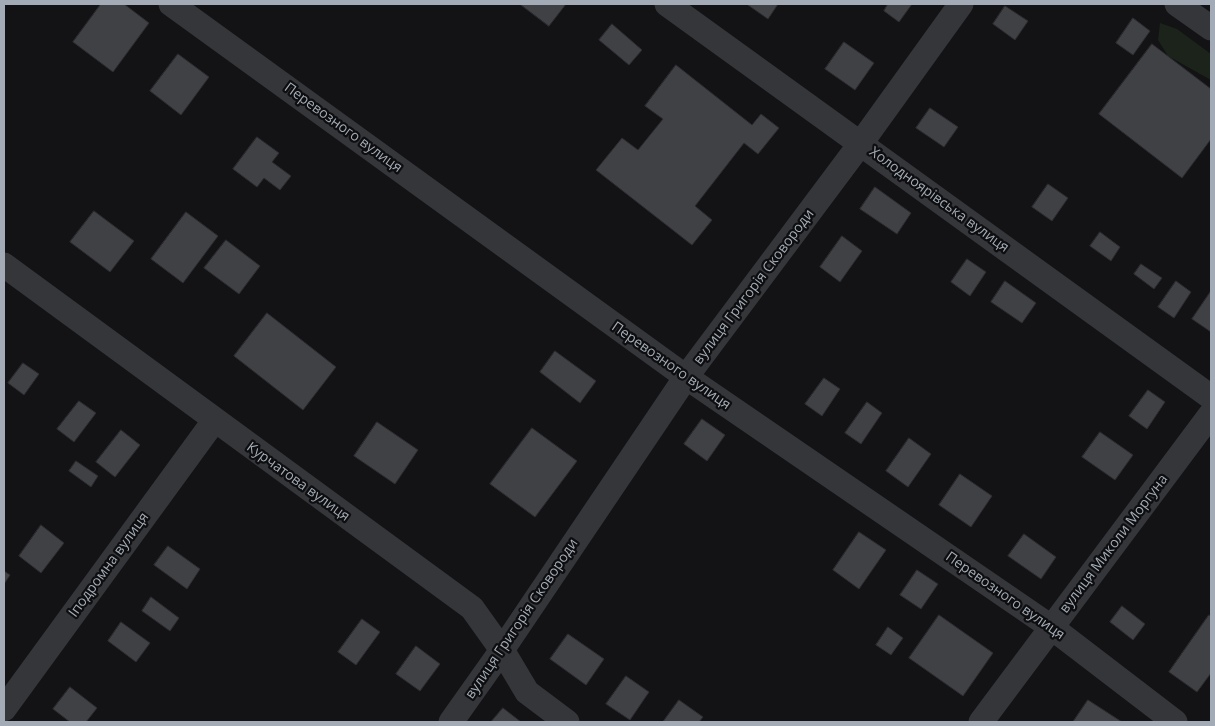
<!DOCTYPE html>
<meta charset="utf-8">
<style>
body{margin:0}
#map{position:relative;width:1215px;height:726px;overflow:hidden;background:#131315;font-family:"Open Sans",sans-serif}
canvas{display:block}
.frame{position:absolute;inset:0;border:5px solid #a3acb6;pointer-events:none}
</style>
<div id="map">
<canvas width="1215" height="726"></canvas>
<div class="frame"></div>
</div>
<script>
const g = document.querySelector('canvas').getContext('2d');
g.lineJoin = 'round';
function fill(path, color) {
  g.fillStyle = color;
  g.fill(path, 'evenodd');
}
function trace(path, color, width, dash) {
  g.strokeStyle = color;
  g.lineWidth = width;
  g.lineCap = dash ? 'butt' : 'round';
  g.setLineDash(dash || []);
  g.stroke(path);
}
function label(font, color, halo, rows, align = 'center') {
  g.font = font + ' "Open Sans",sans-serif';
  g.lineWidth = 4.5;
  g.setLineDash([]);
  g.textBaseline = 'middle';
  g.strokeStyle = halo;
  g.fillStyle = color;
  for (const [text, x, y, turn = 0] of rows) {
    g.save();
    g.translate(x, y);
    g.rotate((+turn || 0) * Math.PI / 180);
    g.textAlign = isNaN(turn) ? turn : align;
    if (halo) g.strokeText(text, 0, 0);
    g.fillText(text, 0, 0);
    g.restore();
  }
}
fill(new Path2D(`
 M 1160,23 L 1177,29 L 1211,54 L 1211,80 L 1168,56 L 1158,40 Z`), '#1b231b');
const building = new Path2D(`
 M 101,4 L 124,4 L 149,23 L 113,72 L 73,42 Z
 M 520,4 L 566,4 L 549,26 Z
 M 749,4 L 778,4 L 768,19 L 748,5 Z
 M 888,4 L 912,4 L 899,22 L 884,11 Z
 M 1005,6 L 1028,21 L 1015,40 L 993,24 Z
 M 1133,18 L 1150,31 L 1133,55 L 1116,43 Z
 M 612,24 L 642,50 L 629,65 L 599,40 Z
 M 844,42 L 874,63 L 855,90 L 825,69 Z
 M 1152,44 L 1211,89 L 1211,139 L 1182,178 L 1099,114 Z
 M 178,54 L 209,77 L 181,115 L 150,91 Z
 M 676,65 L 752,125 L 761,114 L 779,128 L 758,154 L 744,143 L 695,206 L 712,220 L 692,245 L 596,170 L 622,138 L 638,150 L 663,119 L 645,106 Z
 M 930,108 L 958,127 L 944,147 L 916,128 Z
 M 257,137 L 279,153 L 272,162 L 291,176 L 280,190 L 264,178 L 257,187 L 233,169 Z
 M 1048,184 L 1068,198 L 1052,221 L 1032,207 Z
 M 875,187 L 911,213 L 897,234 L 860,209 Z
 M 94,211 L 134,241 L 110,272 L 70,242 Z
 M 186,212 L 218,236 L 183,283 L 151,259 Z
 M 1100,232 L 1120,247 L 1111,261 L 1090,246 Z
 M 842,236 L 862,251 L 840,282 L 820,267 Z
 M 226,240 L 260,266 L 239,294 L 204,268 Z
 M 967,259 L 986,272 L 970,296 L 951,282 Z
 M 1141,264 L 1162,278 L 1154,289 L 1134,274 Z
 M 1005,281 L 1036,303 L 1022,323 L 991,302 Z
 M 1176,281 L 1191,292 L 1174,318 L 1158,307 Z
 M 1211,291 L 1211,332 L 1192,319 Z
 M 267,313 L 336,367 L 303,410 L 234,356 Z
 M 555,351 L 596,381 L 580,403 L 540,372 Z
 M 23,363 L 39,374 L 24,395 L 8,383 Z
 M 824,378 L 840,389 L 822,416 L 805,404 Z
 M 1148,390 L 1165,402 L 1147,429 L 1129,416 Z
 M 79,401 L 96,413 L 74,442 L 57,429 Z
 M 867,402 L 882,413 L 861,444 L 845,433 Z
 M 702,419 L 725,435 L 707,461 L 684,444 Z
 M 377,422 L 418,450 L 395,484 L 354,456 Z
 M 532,428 L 577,461 L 535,517 L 490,484 Z
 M 121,430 L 140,445 L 115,477 L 96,462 Z
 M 1100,432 L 1133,455 L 1115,480 L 1082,457 Z
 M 909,438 L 931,454 L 908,487 L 886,471 Z
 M 76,461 L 98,476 L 91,487 L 69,471 Z
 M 960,474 L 992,496 L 971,527 L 939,505 Z
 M 41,525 L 64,543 L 41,573 L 19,556 Z
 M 859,532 L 886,550 L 859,589 L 833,570 Z
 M 1024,534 L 1056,557 L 1041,579 L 1008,556 Z
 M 168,546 L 200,569 L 187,589 L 154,565 Z
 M 917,570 L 938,584 L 921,609 L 900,595 Z
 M 4,571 L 10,575 L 4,584 Z
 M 151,597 L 179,618 L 170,631 L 142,611 Z
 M 1122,606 L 1145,624 L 1133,640 L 1110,622 Z
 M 939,615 L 993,653 L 963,696 L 909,658 Z
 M 1209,615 L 1211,617 L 1211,673 L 1197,692 L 1169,672 Z
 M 362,619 L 380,632 L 356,665 L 338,652 Z
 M 121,622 L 150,643 L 136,662 L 108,641 Z
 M 888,627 L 903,638 L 891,655 L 876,645 Z
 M 568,634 L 604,659 L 586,685 L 550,659 Z
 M 416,646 L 440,664 L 420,691 L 396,674 Z
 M 626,676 L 649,692 L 630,720 L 606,704 Z
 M 70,687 L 97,708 L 86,722 L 70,722 L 53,709 Z
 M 679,700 L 703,717 L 699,722 L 663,722 Z
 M 1088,700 L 1122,722 L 1073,722 Z
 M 503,708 L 521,722 L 491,722 Z`);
fill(building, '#3f4145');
trace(building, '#2d2d31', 1);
trace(new Path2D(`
 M 171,4 L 686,377 L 1051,627 L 1175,722
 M 667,4 L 1211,397
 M 1177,4 L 1211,28
 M 4,265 L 472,608 L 502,650 L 527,692 L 567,722
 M 4,709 L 214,421
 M 451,722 L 502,650 L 686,377 L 861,143 L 961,4
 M 981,722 L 1211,414`), '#34363a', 25);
label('14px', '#a3acb6', '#0e0e10', [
 ["Перевозного вулиця",343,128,36],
 ["Холодноярівська вулиця",939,200,36],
 ["вулиця Григорія Сковороди",754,287,-53],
 ["Перевозного вулиця",671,366,35],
 ["Курчатова вулиця",298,482,36],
 ["вулиця Миколи Моргуна",1114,544,-53],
 ["Іподромна вулиця",109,565,-54],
 ["Перевозного вулиця",1005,596,35],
 ["вулиця Григорія Сковороди",522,619,-56]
]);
</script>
